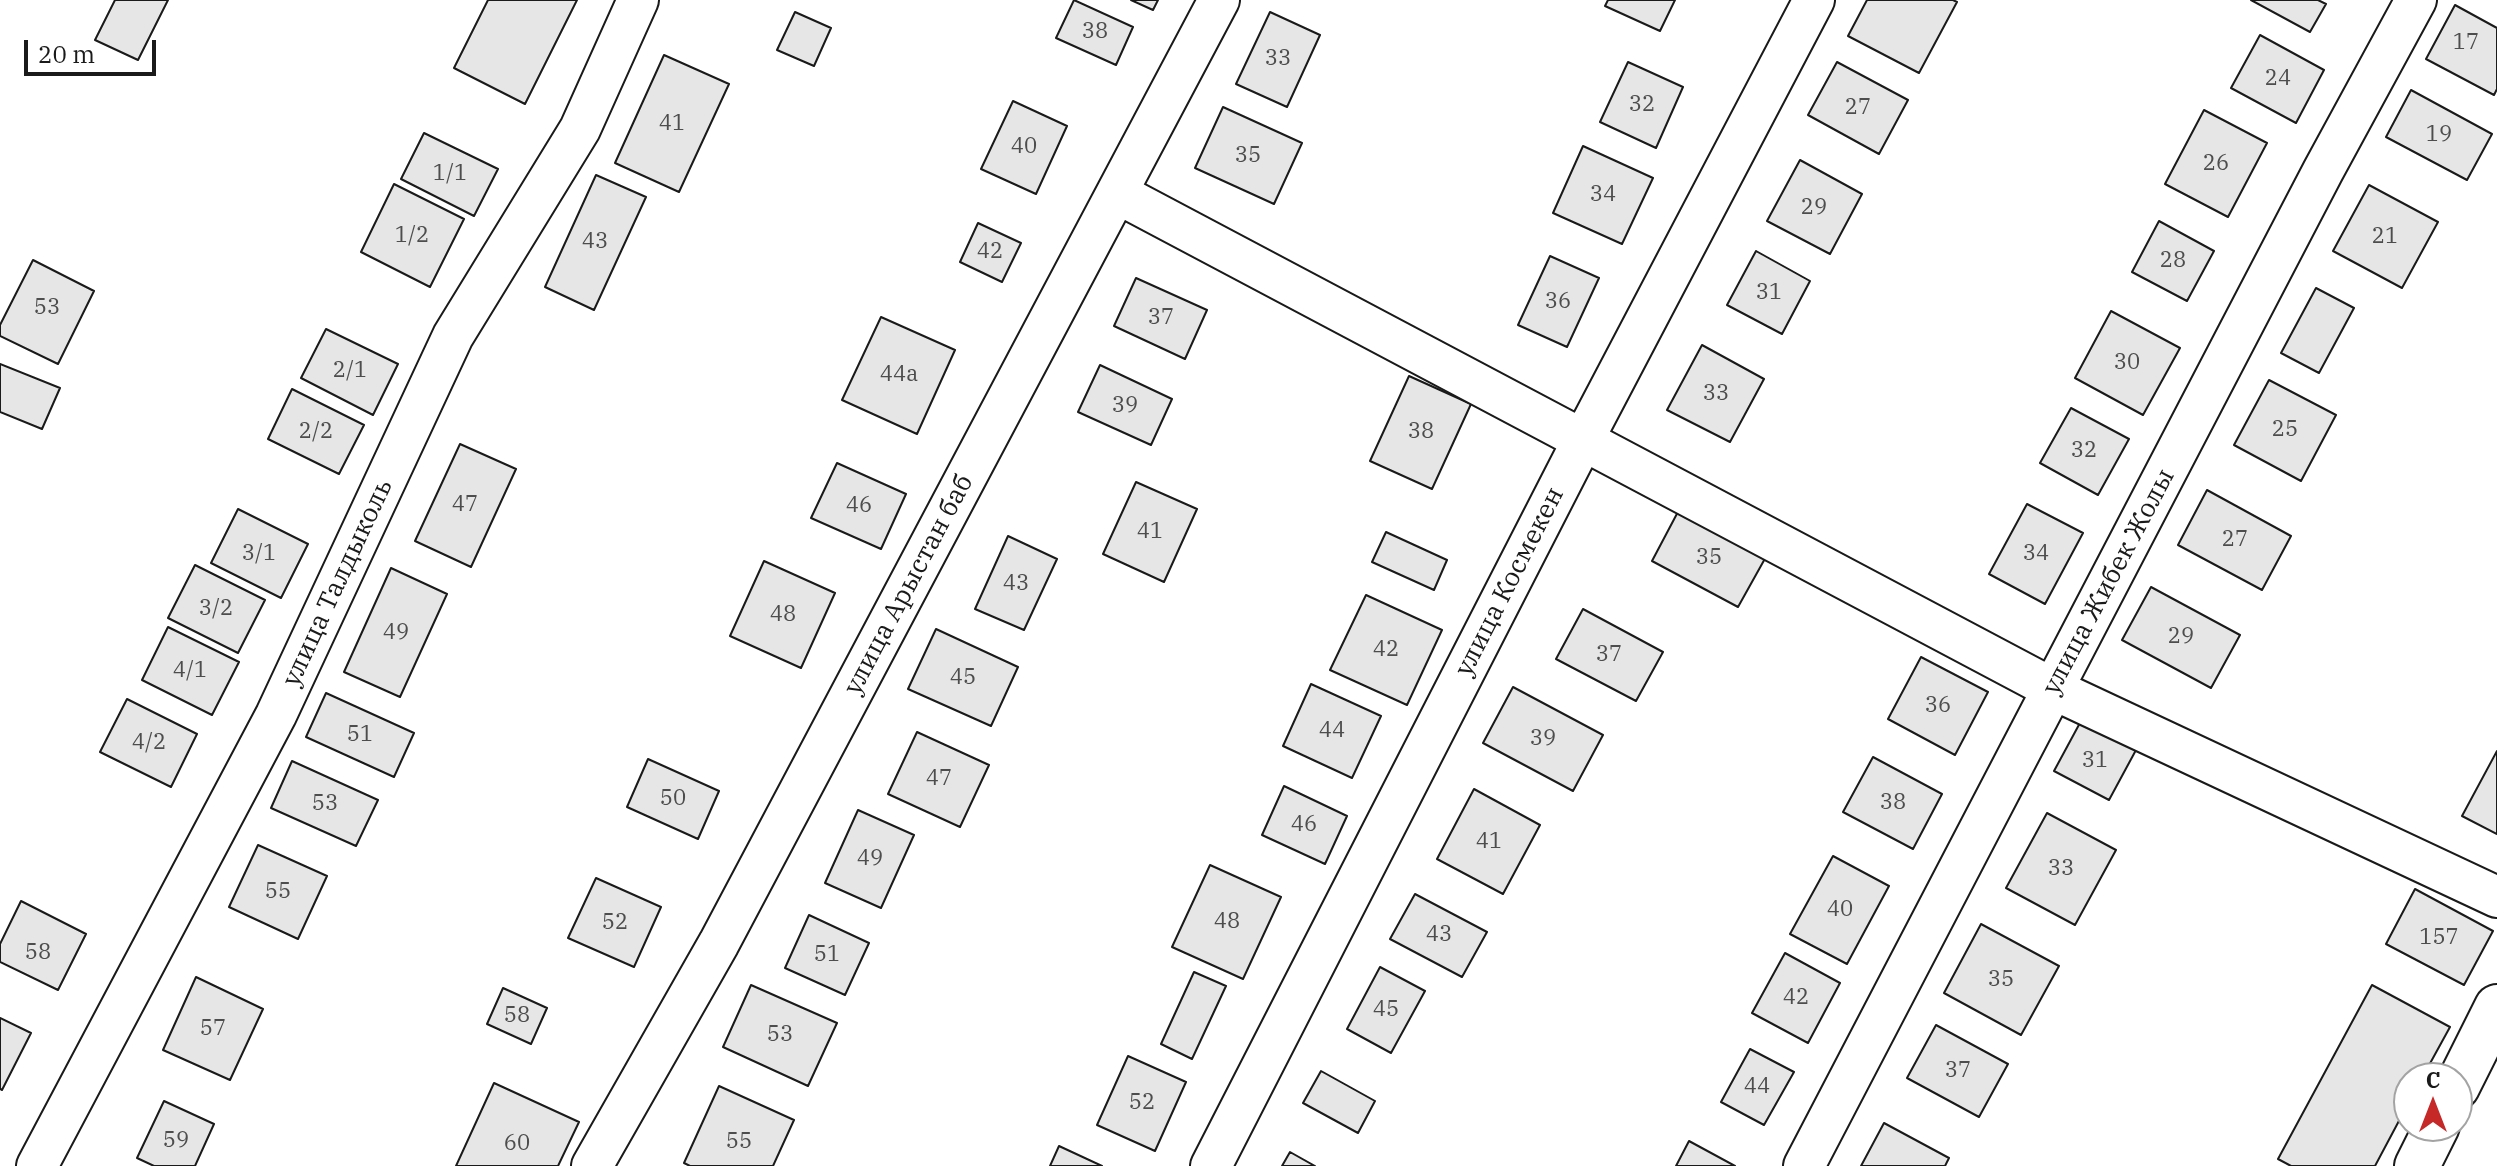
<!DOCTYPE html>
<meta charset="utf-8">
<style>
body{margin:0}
#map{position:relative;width:2497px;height:1166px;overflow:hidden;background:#fff;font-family:"IBM Plex Serif",serif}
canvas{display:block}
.north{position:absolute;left:2393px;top:1062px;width:80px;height:80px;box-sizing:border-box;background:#fff;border:2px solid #a3a3a3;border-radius:50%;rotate:0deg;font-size:22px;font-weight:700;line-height:32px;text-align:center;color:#1a1a1a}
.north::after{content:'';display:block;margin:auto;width:28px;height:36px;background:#c62828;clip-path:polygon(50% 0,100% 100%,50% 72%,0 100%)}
.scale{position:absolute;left:24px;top:40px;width:132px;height:36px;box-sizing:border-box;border:4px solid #1a1a1a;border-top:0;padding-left:10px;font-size:24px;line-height:28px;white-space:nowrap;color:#1a1a1a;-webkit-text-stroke:6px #fff;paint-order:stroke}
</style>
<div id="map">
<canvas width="2497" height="1166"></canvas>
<div class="north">С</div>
<div class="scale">20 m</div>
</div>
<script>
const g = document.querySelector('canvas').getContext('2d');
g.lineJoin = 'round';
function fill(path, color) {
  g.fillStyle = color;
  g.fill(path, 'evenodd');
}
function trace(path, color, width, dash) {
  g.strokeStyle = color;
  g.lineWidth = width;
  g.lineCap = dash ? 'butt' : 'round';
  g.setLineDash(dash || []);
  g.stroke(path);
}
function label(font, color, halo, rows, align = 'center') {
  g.font = font + ' "IBM Plex Serif",serif';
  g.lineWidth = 6;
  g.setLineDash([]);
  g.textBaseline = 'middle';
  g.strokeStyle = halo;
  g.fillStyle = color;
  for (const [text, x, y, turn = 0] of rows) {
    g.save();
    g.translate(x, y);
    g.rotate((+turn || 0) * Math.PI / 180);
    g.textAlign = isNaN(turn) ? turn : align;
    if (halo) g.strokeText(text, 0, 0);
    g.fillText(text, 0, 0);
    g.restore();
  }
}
const building = new Path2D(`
 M 115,0 L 168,0 L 138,60 L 95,40 Z
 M 488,0 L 577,0 L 525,104 L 454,68 Z
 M 1074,0 L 1133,27 L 1116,65 L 1056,38 Z
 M 1131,0 L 1158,0 L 1153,10 Z
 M 1608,0 L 1675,0 L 1660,31 L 1605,6 Z
 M 1867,0 L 1953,0 L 1957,2 L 1919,73 L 1848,36 Z
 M 2251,0 L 2318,0 L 2326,4 L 2310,32 Z
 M 2455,5 L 2497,28 L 2497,89 L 2494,95 L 2426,59 Z
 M 795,12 L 831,28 L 814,66 L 777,50 Z
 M 1270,12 L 1320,35 L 1287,107 L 1236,84 Z
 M 2260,35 L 2324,70 L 2296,123 L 2231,88 Z
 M 664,55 L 729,84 L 679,192 L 615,163 Z
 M 1628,62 L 1683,87 L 1656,148 L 1600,122 Z
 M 1837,62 L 1908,100 L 1879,154 L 1808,115 Z
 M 2411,90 L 2492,134 L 2467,180 L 2386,137 Z
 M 1013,101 L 1067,126 L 1036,194 L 981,169 Z
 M 1223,107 L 1302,143 L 1274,204 L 1195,168 Z
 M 2204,110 L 2267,143 L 2228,217 L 2165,184 Z
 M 424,133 L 498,169 L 474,216 L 401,179 Z
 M 1583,146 L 1653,178 L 1622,244 L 1553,213 Z
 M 1800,160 L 1862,194 L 1830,254 L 1767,221 Z
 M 596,175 L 646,197 L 594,310 L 545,287 Z
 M 394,184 L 464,219 L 430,287 L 361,252 Z
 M 2369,185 L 2438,222 L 2402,288 L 2333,251 Z
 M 2159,221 L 2214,251 L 2187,301 L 2132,272 Z
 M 978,223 L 1021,243 L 1002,282 L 960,262 Z
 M 1756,251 L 1810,281 L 1782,334 L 1727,305 Z
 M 1550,256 L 1599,278 L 1567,347 L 1518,325 Z
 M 33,260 L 94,291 L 58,364 L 0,336 L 0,325 Z
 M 1136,278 L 1207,310 L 1185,359 L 1114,326 Z
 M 2316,288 L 2354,308 L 2319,373 L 2281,353 Z
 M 2111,311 L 2180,348 L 2143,415 L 2075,378 Z
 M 881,317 L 955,350 L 917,434 L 842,400 Z
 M 326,329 L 398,364 L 373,415 L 301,378 Z
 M 1702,345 L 1764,379 L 1730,442 L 1667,410 Z
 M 0,364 L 60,388 L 42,429 L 0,412 Z
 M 1100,365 L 1172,399 L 1151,445 L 1078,412 Z
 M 1409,376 L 1471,404 L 1432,489 L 1370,461 Z
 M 2269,380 L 2336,415 L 2301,481 L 2234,445 Z
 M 292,389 L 364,425 L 339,474 L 268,439 Z
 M 2071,408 L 2129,439 L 2098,495 L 2040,463 Z
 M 460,444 L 516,469 L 471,567 L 415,541 Z
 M 837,463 L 906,494 L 881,549 L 811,518 Z
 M 1136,482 L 1197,509 L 1164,582 L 1103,554 Z
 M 2207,490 L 2291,536 L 2262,590 L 2178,545 Z
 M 2027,504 L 2083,533 L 2045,604 L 1989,574 Z
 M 1680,508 L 1767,555 L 1738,607 L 1652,561 Z
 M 238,509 L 308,544 L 281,598 L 211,563 Z
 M 1386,532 L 1447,560 L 1434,590 L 1372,562 Z
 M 1008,536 L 1057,559 L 1024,630 L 975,609 Z
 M 764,561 L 835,593 L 801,668 L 730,636 Z
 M 195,565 L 265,600 L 238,653 L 168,618 Z
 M 391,568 L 447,594 L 400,697 L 344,672 Z
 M 2151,587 L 2240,635 L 2211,688 L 2122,640 Z
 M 1366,595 L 1442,630 L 1407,705 L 1330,670 Z
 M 1583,609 L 1663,652 L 1636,701 L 1556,659 Z
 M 168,627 L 239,662 L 212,715 L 142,680 Z
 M 936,629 L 1018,667 L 991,726 L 908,689 Z
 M 1921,657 L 1988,692 L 1955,755 L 1888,719 Z
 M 1311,684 L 1381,716 L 1352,778 L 1283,746 Z
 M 1513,687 L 1603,735 L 1573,791 L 1483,743 Z
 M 326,693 L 414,733 L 394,777 L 306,737 Z
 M 127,699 L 197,734 L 171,787 L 100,752 Z
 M 2081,721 L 2136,750 L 2109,800 L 2054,771 Z
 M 917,732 L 989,765 L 960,827 L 888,794 Z
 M 2497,751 L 2497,834 L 2462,816 Z
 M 1873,757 L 1942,794 L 1913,849 L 1843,812 Z
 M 648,759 L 719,791 L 698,839 L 627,807 Z
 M 292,761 L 378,800 L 356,846 L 271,808 Z
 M 1284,786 L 1347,816 L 1325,864 L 1262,835 Z
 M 1474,789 L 1540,825 L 1503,894 L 1437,859 Z
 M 858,810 L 914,835 L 881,908 L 825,883 Z
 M 2047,813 L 2116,850 L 2075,925 L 2006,888 Z
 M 258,845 L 327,876 L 298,939 L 229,907 Z
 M 1833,856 L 1889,886 L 1847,964 L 1790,934 Z
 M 1210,865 L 1281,897 L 1243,979 L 1172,947 Z
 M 596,878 L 661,907 L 634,967 L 568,938 Z
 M 2415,889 L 2493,931 L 2464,985 L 2386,944 Z
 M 1415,894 L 1487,932 L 1462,977 L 1390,939 Z
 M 21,901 L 86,934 L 58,990 L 0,962 L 0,944 Z
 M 809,915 L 869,943 L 845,995 L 785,968 Z
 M 1981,924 L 2059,966 L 2021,1035 L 1944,993 Z
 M 1785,953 L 1840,983 L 1808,1043 L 1752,1013 Z
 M 1380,967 L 1425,991 L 1391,1053 L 1347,1029 Z
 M 1194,972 L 1226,986 L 1192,1059 L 1161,1044 Z
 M 196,977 L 263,1009 L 230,1080 L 163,1050 Z
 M 751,985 L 837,1023 L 808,1086 L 723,1047 Z
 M 2372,985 L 2450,1027 L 2422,1078 L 2409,1078 L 2409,1102 L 2375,1166 L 2291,1166 L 2278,1159 Z
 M 503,988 L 547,1008 L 531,1044 L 487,1024 Z
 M 0,1018 L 31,1033 L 2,1090 L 0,1089 Z
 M 1936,1025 L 2008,1064 L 1979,1117 L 1907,1078 Z
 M 1750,1049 L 1794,1072 L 1764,1125 L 1721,1102 Z
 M 1128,1056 L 1186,1082 L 1155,1151 L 1097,1125 Z
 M 1321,1071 L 1375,1101 L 1358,1133 L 1303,1103 Z
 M 494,1083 L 579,1122 L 558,1166 L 456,1166 Z
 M 719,1086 L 794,1120 L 773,1166 L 690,1166 L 684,1163 Z
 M 164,1101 L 214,1124 L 195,1166 L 154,1166 L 137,1158 Z
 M 1884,1123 L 1949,1158 L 1945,1166 L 1861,1166 Z
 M 1689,1141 L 1735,1166 L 1676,1166 Z
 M 1059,1146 L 1102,1166 L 1050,1166 Z
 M 1290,1152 L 1315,1166 L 1282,1166 Z`);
fill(building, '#e6e6e6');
trace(building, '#1a1a1a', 2);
const street = new Path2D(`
 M 1117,193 L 2053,689 L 2497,897
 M 37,1166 L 276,715 L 453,336 L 580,129 L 638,0
 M 592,1166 L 719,943 L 1219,0
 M 1211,1166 L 1583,440 L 1814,0
 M 1804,1166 L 2323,171 L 2416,0`);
const secondary = new Path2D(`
 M 2457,1087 L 2497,1007
 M 2417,1166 L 2437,1126`);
trace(street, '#1a1a1a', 44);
trace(secondary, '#1a1a1a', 48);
trace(street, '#fff', 40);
trace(secondary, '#fff', 44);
label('22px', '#4d4d4d', null, [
 ["38",1095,32],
 ["17",2466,43],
 ["33",1278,59],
 ["24",2278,79],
 ["32",1642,105],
 ["27",1858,108],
 ["41",672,124],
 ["19",2439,135],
 ["40",1024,147],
 ["35",1248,156],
 ["26",2216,164],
 ["1/1",450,174],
 ["34",1603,195],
 ["29",1814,208],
 ["1/2",412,236],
 ["21",2385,237],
 ["43",595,242],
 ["42",990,252],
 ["28",2173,261],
 ["31",1769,293],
 ["36",1558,302],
 ["53",47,308],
 ["37",1161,318],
 ["30",2127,363],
 ["2/1",350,371],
 ["44а",899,375],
 ["33",1716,394],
 ["39",1125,406],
 ["25",2285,430],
 ["2/2",316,432],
 ["38",1421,432],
 ["32",2084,451],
 ["47",465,505],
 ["46",859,506],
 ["41",1150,532],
 ["27",2235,540],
 ["3/1",259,554],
 ["34",2036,554],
 ["35",1709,558],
 ["43",1016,584],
 ["3/2",216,609],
 ["48",783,615],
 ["49",396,633],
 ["29",2181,637],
 ["42",1386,650],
 ["37",1609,655],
 ["4/1",190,671],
 ["45",963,678],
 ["36",1938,706],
 ["44",1332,731],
 ["51",360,735],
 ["39",1543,739],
 ["4/2",149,743],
 ["31",2095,761],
 ["47",939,779],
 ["50",673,799],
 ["38",1893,803],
 ["53",325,804],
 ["46",1304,825],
 ["41",1489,842],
 ["49",870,859],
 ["33",2061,869],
 ["55",278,892],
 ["40",1840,910],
 ["48",1227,922],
 ["52",615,923],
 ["43",1439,935],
 ["157",2439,938],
 ["58",38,953],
 ["51",827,955],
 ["35",2001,980],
 ["42",1796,998],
 ["45",1386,1010],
 ["58",517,1016],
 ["57",213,1029],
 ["53",780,1035],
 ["37",1958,1071],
 ["44",1757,1087],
 ["52",1142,1103],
 ["59",176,1141],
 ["55",739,1142],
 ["60",517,1144]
]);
label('26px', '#1a1a1a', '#fff', [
 ["улица Космекен",1510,582,-63],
 ["улица Жибек Жолы",2109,582,-62],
 ["улица Талдыколь",338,583,-65],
 ["улица Арыстан баб",909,585,-62]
]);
</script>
